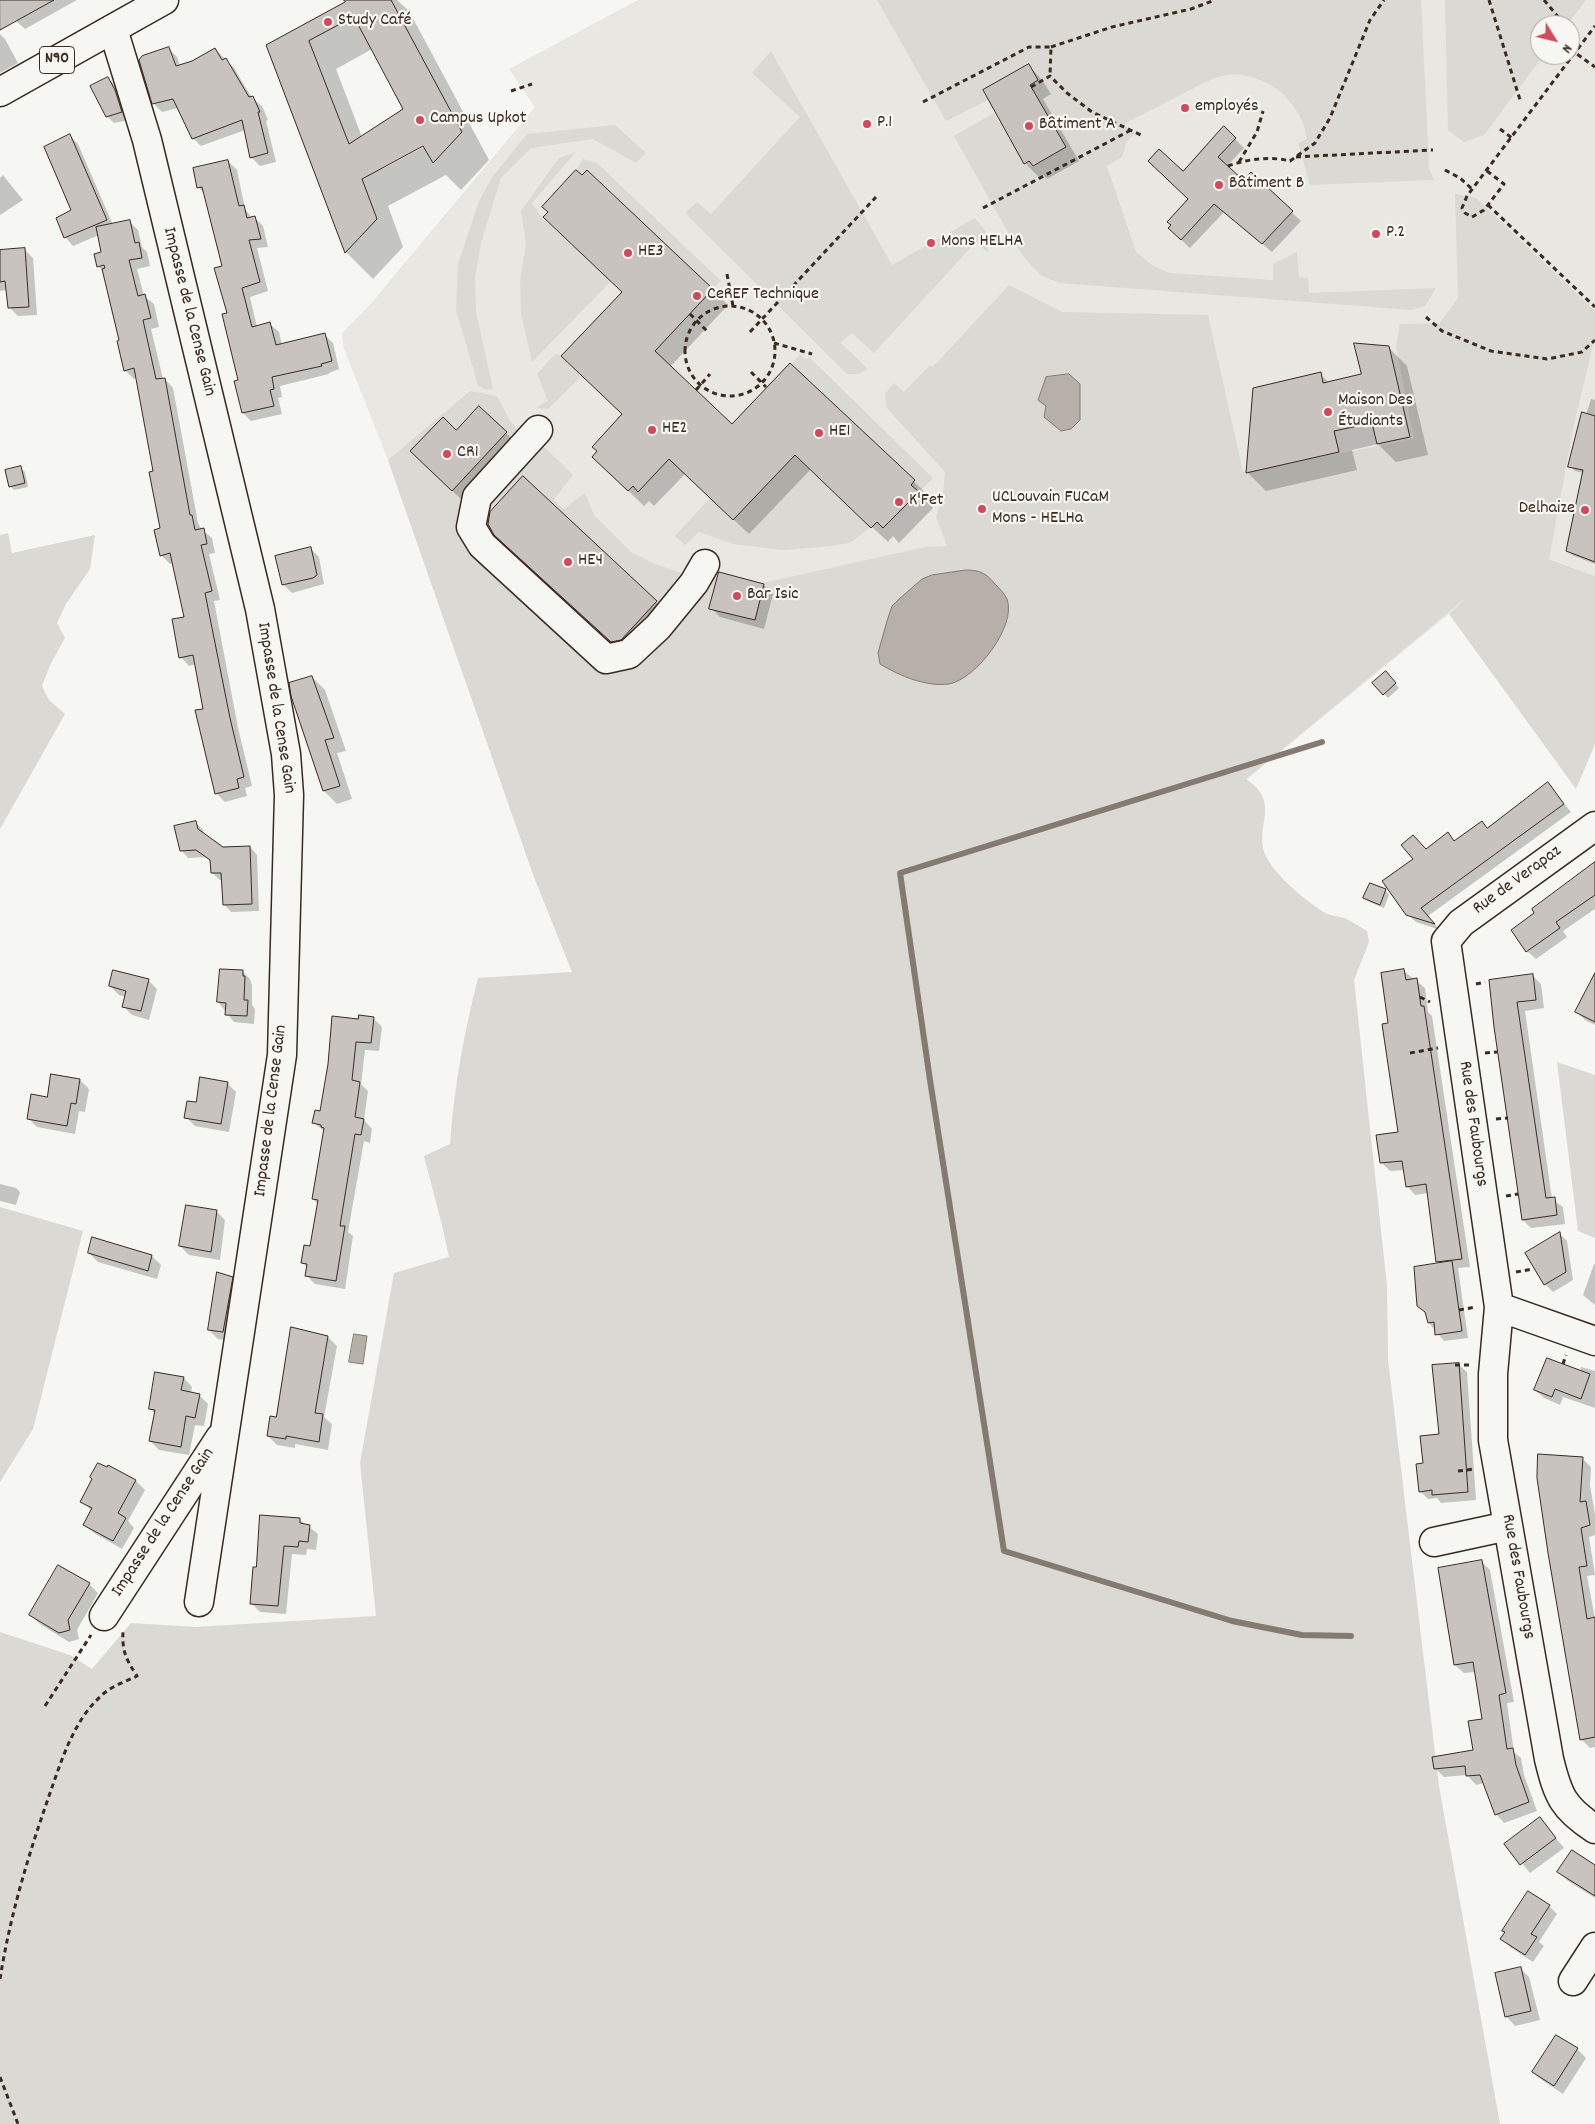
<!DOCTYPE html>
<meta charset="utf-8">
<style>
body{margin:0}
#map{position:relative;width:1595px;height:2124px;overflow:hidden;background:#f6f6f2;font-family:Dekko,sans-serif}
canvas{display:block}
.north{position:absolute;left:1530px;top:15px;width:50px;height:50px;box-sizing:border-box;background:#f6f6f2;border:1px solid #aba49d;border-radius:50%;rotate:126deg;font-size:14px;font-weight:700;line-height:20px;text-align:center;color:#3b2a1e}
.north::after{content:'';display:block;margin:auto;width:18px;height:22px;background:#d1495b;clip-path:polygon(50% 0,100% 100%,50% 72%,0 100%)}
</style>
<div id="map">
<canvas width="1595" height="2124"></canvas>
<div class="north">N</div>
</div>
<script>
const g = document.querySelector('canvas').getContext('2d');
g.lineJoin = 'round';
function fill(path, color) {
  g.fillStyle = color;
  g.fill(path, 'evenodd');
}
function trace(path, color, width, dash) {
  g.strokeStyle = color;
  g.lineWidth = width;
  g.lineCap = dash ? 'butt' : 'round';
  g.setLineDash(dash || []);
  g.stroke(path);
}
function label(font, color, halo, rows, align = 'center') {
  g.font = font + ' Dekko,sans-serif';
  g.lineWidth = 4.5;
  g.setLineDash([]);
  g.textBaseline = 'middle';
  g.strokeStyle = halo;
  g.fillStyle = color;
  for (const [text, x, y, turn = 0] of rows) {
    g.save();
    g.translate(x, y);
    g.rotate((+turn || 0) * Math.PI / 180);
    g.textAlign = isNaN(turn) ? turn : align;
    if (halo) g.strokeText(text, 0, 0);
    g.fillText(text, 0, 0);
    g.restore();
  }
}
fill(new Path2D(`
 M 638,0 L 1595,0 L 1595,576 L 1550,559 L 1477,588 L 1449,614 L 1246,780 L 573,972 L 534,877 L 388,460 L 344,349 L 342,336 L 342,333 L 368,307 L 535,107 L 509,69 ZM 1540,25 L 1570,25 L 1570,55 L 1540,55 Z`), '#e8e7e2');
fill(new Path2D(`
 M 877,0 L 1421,0 L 1429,168 L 1434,180 L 1310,185 L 1298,143 L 1307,139 C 1305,122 1296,108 1284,95 C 1271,82 1246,72 1227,75 C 1214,77 1200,85 1188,91 C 1169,101 1149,111 1129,121 L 1124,126 L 1136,133 L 1127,141 L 1122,157 L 1107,166 L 1136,252 L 1153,266 L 1170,273 L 1273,280 L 1273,264 L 1297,252 L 1299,277 L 1308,278 L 1309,293 L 1436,288 L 1425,306 L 1411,310 L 1060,283 L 1042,276 L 1028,262 L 1014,243 L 954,136 L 994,113 L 1024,164 L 1033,167 L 1066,147 L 984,90 L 988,100 L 946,121 Z
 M 1445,0 L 1586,0 L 1567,25 L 1540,25 L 1540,55 L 1544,55 L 1484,135 L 1464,142 L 1448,130 Z
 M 771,51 L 892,265 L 975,218 L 987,233 L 988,253 L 976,242 L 874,353 L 852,333 L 837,345 L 841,343 L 868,369 L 858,374 L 847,374 L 685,213 L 697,202 L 711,214 L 800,117 L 752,73 Z
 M 615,125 L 646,153 L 636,163 L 593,139 L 531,148 L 501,178 L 481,243 L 475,278 L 476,312 L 493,389 L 486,390 L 478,385 L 456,310 L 458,264 L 479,201 L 493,176 L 527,134 Z
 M 576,152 L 532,203 L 543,219 L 612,280 L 532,362 L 521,313 L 520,280 L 526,244 L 521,211 L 559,158 Z
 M 583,159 L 597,163 L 721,281 L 712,289 L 587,169 L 582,175 L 576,170 Z
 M 1455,194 L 1476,198 L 1595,311 L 1595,336 L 1573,429 L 1549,559 L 1595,576 L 1595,744 L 1576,789 L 1449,614 L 1467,597 L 1246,779 C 1284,804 1251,828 1267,858 C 1276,876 1305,900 1322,911 C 1329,916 1339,916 1347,919 C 1354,923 1360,927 1367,931 L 1369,942 L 1354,980 L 1387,1286 L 1388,1360 L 1439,1786 L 1500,2124 L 0,2124 L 0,1632 L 70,1655 L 92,1669 L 131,1623 L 196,1627 L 376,1616 L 360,1463 L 394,1273 L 449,1257 L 442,1225 L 424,1156 L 450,1144 C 454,1087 464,1033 478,978 L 572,972 L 534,877 L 388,460 L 470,391 L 497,396 L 510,421 L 533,445 L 543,446 L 573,475 L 554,499 L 563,509 L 585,493 L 594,515 L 631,552 L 655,564 L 693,577 L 706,574 L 763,583 L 925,547 L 947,546 L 936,517 L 943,494 L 945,472 L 886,407 L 885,394 L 894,383 L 904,392 L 930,365 L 933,367 L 1009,285 L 1062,312 L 1208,315 L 1243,472 L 1414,439 L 1396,347 L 1400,324 L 1440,323 L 1458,298 Z
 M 555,354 L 559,355 L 581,376 L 548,409 L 536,408 L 548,401 L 537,374 Z
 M 800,354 L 806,360 L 809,357 L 933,478 L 919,492 L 911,485 L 915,480 L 791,365 Z
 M 794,455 L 871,527 L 850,543 L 822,547 L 783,550 L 733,544 L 699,532 L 685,545 L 675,536 L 710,498 L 732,519 Z
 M 8,533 L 12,553 L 95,535 L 90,569 L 66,604 L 57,623 L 65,638 L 50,665 L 42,686 L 49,700 L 65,714 L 0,829 L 0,535 Z
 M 1557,1062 L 1595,1075 L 1595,1238 L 1578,1231 Z
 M 0,1207 L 83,1231 L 33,1429 L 0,1482 Z`), '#dad9d3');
const water = new Path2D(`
 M 1069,374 L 1080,384 L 1080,420 L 1071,429 L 1061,431 L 1044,417 L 1046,406 L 1038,400 L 1046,377 Z
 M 966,570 C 980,570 986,573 995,584 C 999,588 1005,594 1007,599 C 1017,626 976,679 949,684 C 926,687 900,676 880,664 L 878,653 L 887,621 L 892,606 L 898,600 L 922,579 L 932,575 Z
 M 354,1334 L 367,1336 L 363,1364 L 349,1362 Z`);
fill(water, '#b6b0a9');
trace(water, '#857a71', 1);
fill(new Path2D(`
 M 5,0 L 77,0 L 25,29 L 16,21 Z
 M 352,0 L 397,0 L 409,11 L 489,160 L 461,190 L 446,175 L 388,206 L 403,247 L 373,279 L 346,252 L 268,45 ZM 372,49 L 404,109 L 362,137 L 336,69 ZM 428,142 L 429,144 L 382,169 L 381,168 Z
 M 0,34 L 5,39 L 18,63 L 0,73 Z
 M 168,48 L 177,57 L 180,66 L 192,62 L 215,49 L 234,68 L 252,98 L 262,106 L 268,120 L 266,121 L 276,162 L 260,166 L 251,157 L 245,130 L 201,146 L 193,138 L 178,108 L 162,112 L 154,104 Z
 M 1029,66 L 1042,80 L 1051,94 L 1043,99 L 1079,161 L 1047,179 L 1043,175 L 1039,177 L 1025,163 Z
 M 108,78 L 115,85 L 122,98 L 129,120 L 114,123 L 107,116 Z
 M 1224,128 L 1244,148 L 1226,167 L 1243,182 L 1251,174 L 1301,221 L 1272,252 L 1224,212 L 1190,248 L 1178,237 L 1190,199 L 1183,172 Z
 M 70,136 L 78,144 L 113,225 L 129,221 L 138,230 L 142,247 L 147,252 L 150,266 L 137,269 L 144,296 L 154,304 L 159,327 L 151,329 L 163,379 L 165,379 L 173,388 L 198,523 L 202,530 L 212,538 L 215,553 L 209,554 L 220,600 L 214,601 L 238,728 L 252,786 L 245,788 L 247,796 L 225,802 L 216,793 L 196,664 L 189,666 L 181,657 L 185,618 L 173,563 L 170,564 L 161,555 L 161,529 L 154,472 L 137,378 L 134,379 L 125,370 L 120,341 L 104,272 L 98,266 L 103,253 L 99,235 L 73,246 L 65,237 L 73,211 Z
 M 228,161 L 237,170 L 245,209 L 252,218 L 255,218 L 263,226 L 268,247 L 257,248 L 268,291 L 250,297 L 257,327 L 270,324 L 279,332 L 282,345 L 324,334 L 333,343 L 339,369 L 329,373 L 329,374 L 280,386 L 282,397 L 278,398 L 282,414 L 251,421 L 243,413 L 223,267 L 205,194 L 198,187 Z
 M 587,171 L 728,305 L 670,367 L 732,425 L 790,364 L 930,497 L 926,501 L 933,508 L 899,543 L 893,536 L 888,542 L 811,469 L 749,534 L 685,474 L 654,506 L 649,501 L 644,506 L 609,472 L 624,415 L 623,292 L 582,177 Z
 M 3,175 L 23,200 L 0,215 L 0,178 Z
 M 24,249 L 33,258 L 37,315 L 18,316 L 10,308 L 8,290 L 0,291 L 0,261 Z
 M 1389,348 L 1407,366 L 1428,455 L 1396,462 L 1378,444 L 1352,450 L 1357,470 L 1266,491 L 1248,473 L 1254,389 L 1320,374 L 1329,383 L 1362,375 Z
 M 1591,399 L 1595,400 L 1595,564 L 1572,555 L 1568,550 L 1584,473 L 1575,471 L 1570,466 Z
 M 456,432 L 506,433 L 528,454 L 474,511 L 433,473 Z
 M 20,468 L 25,472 L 28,487 L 14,490 L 10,486 Z
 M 523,478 L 660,606 L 625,644 L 616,646 L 500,539 Z
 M 311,549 L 319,557 L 324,584 L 292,593 L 283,584 Z
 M 764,585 L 773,594 L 764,629 L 720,617 L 711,608 Z
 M 312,677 L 325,690 L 346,751 L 337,753 L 352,799 L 337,804 L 324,791 Z
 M 1390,677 L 1399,688 L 1388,698 L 1374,683 Z
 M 1548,784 L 1571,812 L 1428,916 L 1440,930 L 1416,922 L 1407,914 L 1426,850 L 1448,834 L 1456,842 L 1482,823 L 1488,829 Z
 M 196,823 L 203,830 L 204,835 L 222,848 L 250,847 L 257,855 L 259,911 L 231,912 L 224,904 L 223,880 L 220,880 L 212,873 L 212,862 L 205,857 L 188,858 L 181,850 Z
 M 1595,867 L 1595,909 L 1563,931 L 1567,937 L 1536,959 L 1527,951 Z
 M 1385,890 L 1389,895 L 1384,908 L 1369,902 L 1365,898 Z
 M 242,971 L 250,979 L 252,985 L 252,1005 L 255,1009 L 254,1024 L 234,1022 L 218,1002 Z
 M 1404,971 L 1425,988 L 1428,1012 L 1432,1016 L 1470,1267 L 1458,1268 L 1468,1338 L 1444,1341 L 1429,1323 L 1427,1314 L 1418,1306 L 1440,1264 L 1438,1261 L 1428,1193 L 1415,1195 L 1407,1186 L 1405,1170 L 1390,1171 L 1381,1162 L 1399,1133 L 1390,1024 Z
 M 1532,975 L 1541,984 L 1544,1008 L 1525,1011 L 1552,1199 L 1563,1207 L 1565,1224 L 1531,1228 L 1523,1220 L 1495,1027 Z
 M 148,980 L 157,989 L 149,1020 L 132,1015 L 123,1006 L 126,997 L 119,995 L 110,986 Z
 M 1595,991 L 1595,1025 L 1585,1020 L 1576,1011 Z
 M 373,1018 L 382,1027 L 379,1051 L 365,1050 L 361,1084 L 368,1091 L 364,1120 L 372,1129 L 370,1143 L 364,1141 L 348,1232 L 353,1236 L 345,1289 L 315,1284 L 306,1275 L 308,1268 L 303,1263 L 311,1247 L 318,1204 L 313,1199 L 325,1132 L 313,1122 L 321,1112 L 359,1020 Z
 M 80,1080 L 89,1089 L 85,1112 L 79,1111 L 75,1134 L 37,1127 L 28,1118 L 48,1099 Z
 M 227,1083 L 236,1092 L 229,1132 L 195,1126 L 186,1117 Z
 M 0,1184 L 16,1188 L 20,1192 L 16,1205 L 0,1201 Z
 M 216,1211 L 225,1220 L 220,1260 L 189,1255 L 180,1246 Z
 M 1560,1234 L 1567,1241 L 1573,1280 L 1553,1292 L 1545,1284 Z
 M 89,1253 L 152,1256 L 161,1265 L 157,1279 L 98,1262 Z
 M 1594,1264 L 1595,1264 L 1595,1305 L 1583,1295 Z
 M 232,1278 L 241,1287 L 232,1341 L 218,1339 L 209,1330 Z
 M 328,1337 L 337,1346 L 324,1417 L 332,1424 L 328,1450 L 295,1444 L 295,1448 L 277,1445 L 268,1436 Z
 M 1458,1364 L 1467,1372 L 1476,1500 L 1441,1503 L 1437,1498 L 1428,1499 L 1420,1491 L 1424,1464 L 1440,1435 Z
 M 1581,1367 L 1595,1371 L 1595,1408 L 1563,1397 L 1560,1405 L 1544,1398 L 1535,1390 L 1580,1371 Z
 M 184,1378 L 192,1387 L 191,1393 L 199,1395 L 208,1404 L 204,1426 L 195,1425 L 189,1455 L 159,1450 L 150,1441 L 155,1414 L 150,1409 Z
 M 1582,1458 L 1591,1467 L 1590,1485 L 1595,1515 L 1595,1535 L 1589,1537 L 1595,1575 L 1587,1576 L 1595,1619 L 1595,1747 L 1590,1748 L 1581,1739 L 1549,1553 Z
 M 108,1467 L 136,1481 L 145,1490 L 128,1521 L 134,1528 L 122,1549 L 94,1533 L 85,1524 L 92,1511 L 82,1501 L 94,1479 Z
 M 300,1520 L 318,1534 L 316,1550 L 307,1549 L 306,1555 L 292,1554 L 286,1614 L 260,1612 L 252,1604 L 257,1569 Z
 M 1482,1562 L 1490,1570 L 1514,1702 L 1507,1703 L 1514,1752 L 1521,1758 L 1524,1775 L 1537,1811 L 1504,1823 L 1496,1814 L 1484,1783 L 1476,1785 L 1467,1775 L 1444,1777 L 1435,1768 L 1474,1751 L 1483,1720 L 1475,1672 L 1464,1673 L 1455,1665 Z
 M 59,1566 L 89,1584 L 98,1593 L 77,1630 L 79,1639 L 69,1642 L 40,1624 L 31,1615 Z
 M 1540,1819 L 1564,1848 L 1530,1873 L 1506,1844 Z
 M 1595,1866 L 1595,1898 L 1568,1881 L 1559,1872 Z
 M 1529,1893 L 1549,1906 L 1557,1914 L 1539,1942 L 1544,1946 L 1533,1962 L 1510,1947 L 1502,1939 Z
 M 1520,1968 L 1529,1977 L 1540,2020 L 1515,2026 L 1506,2016 Z
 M 1557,2036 L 1577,2049 L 1586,2058 L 1563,2094 L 1542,2080 L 1534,2072 Z`), '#0003');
trace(new Path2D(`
 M 1322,742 L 900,873 L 930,1080 L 1004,1551 L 1232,1621 L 1302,1635 L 1351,1636`), '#857a71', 6);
const building = new Path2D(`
 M 0,0 L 54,0 L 0,30 Z
 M 344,0 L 391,0 L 462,132 L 433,163 L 423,146 L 362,179 L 377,219 L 345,253 L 266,45 L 345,2 ZM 354,17 L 403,109 L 349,144 L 309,41 Z
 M 169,47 L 176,66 L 192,61 L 215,48 L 222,60 L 226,58 L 249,97 L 253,96 L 260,112 L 258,112 L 268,153 L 250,158 L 242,120 L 192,139 L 173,99 L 152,104 L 139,60 L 142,56 Z
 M 1029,64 L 1038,80 L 1030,85 L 1066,147 L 1033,166 L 1029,161 L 1024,164 L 983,90 Z
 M 108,77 L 115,90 L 122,112 L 106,117 L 90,86 Z
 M 1224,126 L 1236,138 L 1218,157 L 1243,180 L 1251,172 L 1293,211 L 1262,244 L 1214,204 L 1181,240 L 1168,228 L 1171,225 L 1167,222 L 1188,199 L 1148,161 L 1159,149 L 1183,171 Z
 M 70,134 L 107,220 L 64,238 L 56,218 L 71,210 L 44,147 Z
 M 228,160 L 239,206 L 244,205 L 247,218 L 255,216 L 261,239 L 249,240 L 260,282 L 242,288 L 252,327 L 270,322 L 276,345 L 325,333 L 332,361 L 321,364 L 322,366 L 272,377 L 274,389 L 270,390 L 274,406 L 242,413 L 234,381 L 238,380 L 222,314 L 227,313 L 214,268 L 222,266 L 202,187 L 197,188 L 193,168 Z
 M 576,170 L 582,175 L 587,170 L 713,289 L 655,351 L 732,424 L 790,363 L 915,480 L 911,485 L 919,492 L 883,528 L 877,522 L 871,528 L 795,455 L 733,520 L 669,459 L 638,492 L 633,486 L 628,491 L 592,457 L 597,451 L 592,447 L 622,414 L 561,356 L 622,292 L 543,217 L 548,212 L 542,207 Z
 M 130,220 L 135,243 L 139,242 L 142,258 L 129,260 L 138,296 L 145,294 L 151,318 L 143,320 L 156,379 L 165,378 L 190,515 L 192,515 L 195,530 L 204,528 L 207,544 L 201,545 L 212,591 L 205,593 L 230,718 L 244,777 L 237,779 L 239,788 L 215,794 L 195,710 L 203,709 L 193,655 L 179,658 L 172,619 L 184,617 L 170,553 L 160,556 L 154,530 L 160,528 L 149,472 L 153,471 L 134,368 L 124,371 L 117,341 L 119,340 L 102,269 L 105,268 L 104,265 L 97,267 L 94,254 L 101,252 L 96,227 Z
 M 25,248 L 29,307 L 8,308 L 5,281 L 0,282 L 0,250 Z
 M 1354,343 L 1389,346 L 1410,437 L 1377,444 L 1372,423 L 1334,431 L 1339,452 L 1246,473 L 1253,388 L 1321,372 L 1323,383 L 1361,374 Z
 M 479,406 L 507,432 L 452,491 L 410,451 L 443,417 L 456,430 Z
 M 1582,412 L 1595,416 L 1595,562 L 1566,551 L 1583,470 L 1568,467 Z
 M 21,466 L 25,483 L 9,487 L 5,470 Z
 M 523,476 L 657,601 L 621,640 L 611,642 L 494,535 L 488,524 L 490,512 Z
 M 311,547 L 317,575 L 313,578 L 282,585 L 275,556 Z
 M 719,572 L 764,584 L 755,620 L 709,609 Z
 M 1386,671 L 1396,683 L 1383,695 L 1372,683 Z
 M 312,676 L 334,738 L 325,740 L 340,786 L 323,791 L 291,696 L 289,683 Z
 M 1548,782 L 1564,804 L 1421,908 L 1435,924 L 1406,915 L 1382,881 L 1413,859 L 1401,845 L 1413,835 L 1426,849 L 1448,832 L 1454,841 L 1482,821 L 1487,828 Z
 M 196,821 L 198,829 L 223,847 L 250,846 L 252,904 L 223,905 L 221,873 L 211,873 L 210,860 L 196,850 L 180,851 L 174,826 Z
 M 1595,862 L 1595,895 L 1556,922 L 1560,928 L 1526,952 L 1511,930 L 1534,913 L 1532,909 Z
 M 1370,883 L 1386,889 L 1380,905 L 1363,898 Z
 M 220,969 L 243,970 L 243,976 L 245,976 L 244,1000 L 248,1000 L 247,1016 L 225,1015 L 226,1003 L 217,1002 Z
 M 1404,969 L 1406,980 L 1417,978 L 1421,1006 L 1424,1006 L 1462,1259 L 1436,1262 L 1426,1184 L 1406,1187 L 1402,1161 L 1380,1163 L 1376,1135 L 1398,1132 L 1382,1024 L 1388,1023 L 1381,973 Z
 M 113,970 L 149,979 L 141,1011 L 122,1007 L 126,991 L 109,986 Z
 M 1595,973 L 1595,1022 L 1575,1012 Z
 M 1533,974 L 1536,1000 L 1517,1002 L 1546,1198 L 1555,1197 L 1557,1215 L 1522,1220 L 1494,1027 L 1489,980 Z
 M 359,1015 L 374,1017 L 371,1043 L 356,1042 L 352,1080 L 360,1082 L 355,1117 L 364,1119 L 361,1135 L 355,1134 L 340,1226 L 345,1226 L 336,1281 L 305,1276 L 307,1264 L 301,1263 L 304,1245 L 310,1246 L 318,1200 L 312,1199 L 324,1128 L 321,1127 L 321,1125 L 312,1123 L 315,1110 L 320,1111 L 328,1064 L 332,1016 L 358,1019 Z
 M 51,1074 L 80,1079 L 76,1104 L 71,1103 L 67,1126 L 27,1119 L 31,1094 L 47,1097 Z
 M 200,1077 L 228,1082 L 221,1124 L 184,1118 L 187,1101 L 196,1102 Z
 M 186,1205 L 217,1210 L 211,1252 L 179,1246 Z
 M 1560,1232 L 1566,1272 L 1544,1285 L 1525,1253 Z
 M 92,1237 L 152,1255 L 148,1271 L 88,1253 Z
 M 1452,1261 L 1462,1331 L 1435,1335 L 1434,1322 L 1428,1323 L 1425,1312 L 1417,1306 L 1414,1267 Z
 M 217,1272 L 233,1277 L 223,1332 L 208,1330 Z
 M 291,1327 L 328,1336 L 315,1413 L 323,1414 L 319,1442 L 286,1436 L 286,1439 L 267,1436 L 270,1416 L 276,1417 Z
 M 1547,1358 L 1590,1374 L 1581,1399 L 1555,1389 L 1552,1397 L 1534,1390 Z
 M 1459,1363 L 1468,1492 L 1432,1495 L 1432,1490 L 1419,1492 L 1416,1464 L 1423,1463 L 1420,1436 L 1439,1434 L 1432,1365 Z
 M 155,1372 L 184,1377 L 181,1390 L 200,1394 L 195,1418 L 186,1416 L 181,1447 L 149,1441 L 155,1410 L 149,1409 Z
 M 1538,1454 L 1583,1457 L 1580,1502 L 1586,1501 L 1590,1525 L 1581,1528 L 1587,1566 L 1579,1567 L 1587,1619 L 1595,1617 L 1595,1737 L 1580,1740 L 1548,1553 L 1537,1478 Z
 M 98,1463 L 107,1467 L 108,1465 L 136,1480 L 118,1513 L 126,1518 L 113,1541 L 83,1525 L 92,1508 L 80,1502 L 92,1479 L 90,1477 Z
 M 260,1515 L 300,1518 L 300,1523 L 310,1525 L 308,1542 L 299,1541 L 298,1547 L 284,1546 L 278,1606 L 250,1604 L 253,1567 L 256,1567 Z
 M 1482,1560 L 1506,1693 L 1499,1695 L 1507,1749 L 1513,1748 L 1516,1765 L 1529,1802 L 1495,1815 L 1480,1775 L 1466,1776 L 1465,1766 L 1434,1769 L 1432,1757 L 1473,1750 L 1468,1721 L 1482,1719 L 1473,1662 L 1454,1665 L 1438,1568 Z
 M 58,1565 L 90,1583 L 68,1620 L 70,1630 L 59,1633 L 29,1615 Z
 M 1540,1817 L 1556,1838 L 1520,1865 L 1504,1844 Z
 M 1572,1850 L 1595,1865 L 1595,1896 L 1557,1872 Z
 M 1528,1891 L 1550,1905 L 1531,1934 L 1537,1937 L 1525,1955 L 1500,1939 L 1505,1932 L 1502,1931 Z
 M 1521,1967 L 1531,2011 L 1505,2017 L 1495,1973 Z
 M 1556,2035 L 1578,2048 L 1554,2086 L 1532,2072 Z`);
fill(building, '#c8c3be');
trace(building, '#3b2a1e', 1);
const minor = new Path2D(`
 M 113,29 L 147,140 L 260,609 L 286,754 L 289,795 L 282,1055 L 199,1602
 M 538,430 L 477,497 L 471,527 L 482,545 L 606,659 L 629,654 L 658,627 L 694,583 L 705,564
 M 1595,826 L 1461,923 L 1446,941 L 1499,1307 L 1493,1374 L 1493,1440 L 1549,1759 C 1558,1796 1563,1808 1595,1829
 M 1499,1307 L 1595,1341
 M 1434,1542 L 1508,1526
 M 104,1616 L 220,1438
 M 1573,1981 L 1595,1947`);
const major = new Path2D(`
 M 0,92 L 164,0`);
trace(minor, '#3b2a1e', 31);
trace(major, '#3b2a1e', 31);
trace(new Path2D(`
 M 1489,0 L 1521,103
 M 1544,0 L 1565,25
 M 1570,31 L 1573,34
 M 1051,47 L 1112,27 L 1191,9 L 1215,0
 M 1570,49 L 1595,67
 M 1031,87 L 1050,76 L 1067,93 L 1092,112 L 1143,136
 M 511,91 L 532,84
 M 923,102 L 1029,47 L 1051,47 L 1050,76
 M 1500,129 L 1512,138
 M 1296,157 L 1433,150
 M 1239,162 L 1257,132 L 1263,111
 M 1228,166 C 1247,159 1270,156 1290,161 L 1315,143 L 1330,118 L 1370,20 L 1384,0
 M 1445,170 L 1460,178 L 1472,189
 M 1487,171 L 1504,184 L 1484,210 L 1472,217 L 1465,213 L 1462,208 L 1467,196 L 1595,26
 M 1488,205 L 1595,307
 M 983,208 L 1131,130
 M 727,274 L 733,306
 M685 351a45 45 0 1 1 90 0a45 45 0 1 1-90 0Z
 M 690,314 L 709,333
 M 1426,317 L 1442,331 L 1491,351 L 1547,359 L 1582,352 L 1595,340
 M 750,332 L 876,197
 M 774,343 L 812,354
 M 751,372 L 766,387
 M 696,390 L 710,374
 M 1476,984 L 1485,982
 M 1420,997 L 1430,1002
 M 1410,1053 L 1438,1048
 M 1485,1053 L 1497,1052
 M 1496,1119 L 1508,1118
 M 1506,1196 L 1518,1194
 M 1516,1272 L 1533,1269
 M 1459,1310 L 1476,1307
 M 1563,1364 L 1566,1355
 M 1455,1365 L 1471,1365
 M 1458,1471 L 1475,1469
 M 45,1706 L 91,1635
 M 0,1979 C 10,1916 28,1856 49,1796 C 61,1762 73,1721 101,1696 C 111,1686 125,1682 137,1676 C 126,1659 122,1652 123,1631
 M 0,2077 L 18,2124`), '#3b2a1e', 3, [5, 4]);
trace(minor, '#f6f6f2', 28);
trace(major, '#f6f6f2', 28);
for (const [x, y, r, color] of [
 [328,22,5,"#d1495b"],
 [1185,108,5,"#d1495b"],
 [420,120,5,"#d1495b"],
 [867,124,5,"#d1495b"],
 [1029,126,5,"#d1495b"],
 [1219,185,5,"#d1495b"],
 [1376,234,5,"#d1495b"],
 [931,243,5,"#d1495b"],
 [628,253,5,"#d1495b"],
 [697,296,5,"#d1495b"],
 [1328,412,5,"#d1495b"],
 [652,430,5,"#d1495b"],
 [819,433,5,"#d1495b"],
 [447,454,5,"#d1495b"],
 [899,502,5,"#d1495b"],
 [982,509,5,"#d1495b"],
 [1585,510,5,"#d1495b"],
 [568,562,5,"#d1495b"],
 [737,596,5,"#d1495b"]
]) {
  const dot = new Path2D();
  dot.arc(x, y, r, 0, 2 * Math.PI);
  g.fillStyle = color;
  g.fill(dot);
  trace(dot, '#f6f6f2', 2);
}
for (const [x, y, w] of [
 [57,60,35]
]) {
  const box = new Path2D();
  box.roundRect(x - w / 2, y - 13.5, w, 27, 4);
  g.fillStyle = '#f6f6f2';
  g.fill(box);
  trace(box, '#3b2a1e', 1);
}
label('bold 16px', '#3b2a1e', null, [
 ["N90",57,60]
]);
label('18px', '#3b2a1e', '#f6f6f2', [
 ["Study Café",338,22],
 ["employés",1195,108],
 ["Campus Upkot",430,120],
 ["P.1",877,124],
 ["Bâtiment A",1039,126],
 ["Bâtiment B",1229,185],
 ["P.2",1386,234],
 ["Mons HELHA",941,243],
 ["HE3",638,253],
 ["CeREF Technique",707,296],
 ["Maison Des",1338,402],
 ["Étudiants",1338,423],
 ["HE2",662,430],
 ["HE1",829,433],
 ["CR1",457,454],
 ["UCLouvain FUCaM",992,499],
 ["Mons - HELHa",992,520],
 ["K'Fet",909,502],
 ["Delhaize",1575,510,"right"],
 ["HE4",578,562],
 ["Bar Isic",747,596]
], 'left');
label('18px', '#3b2a1e', '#f6f6f2', [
 ["Impasse de la Cense Gain",188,312,76],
 ["Impasse de la Cense Gain",275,708,81],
 ["Rue de Verapaz",1518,881,-36],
 ["Impasse de la Cense Gain",272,1111,-83],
 ["Rue des Faubourgs",1472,1124,82],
 ["Impasse de la Cense Gain",164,1523,-57],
 ["Rue des Faubourgs",1517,1577,80]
]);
</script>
